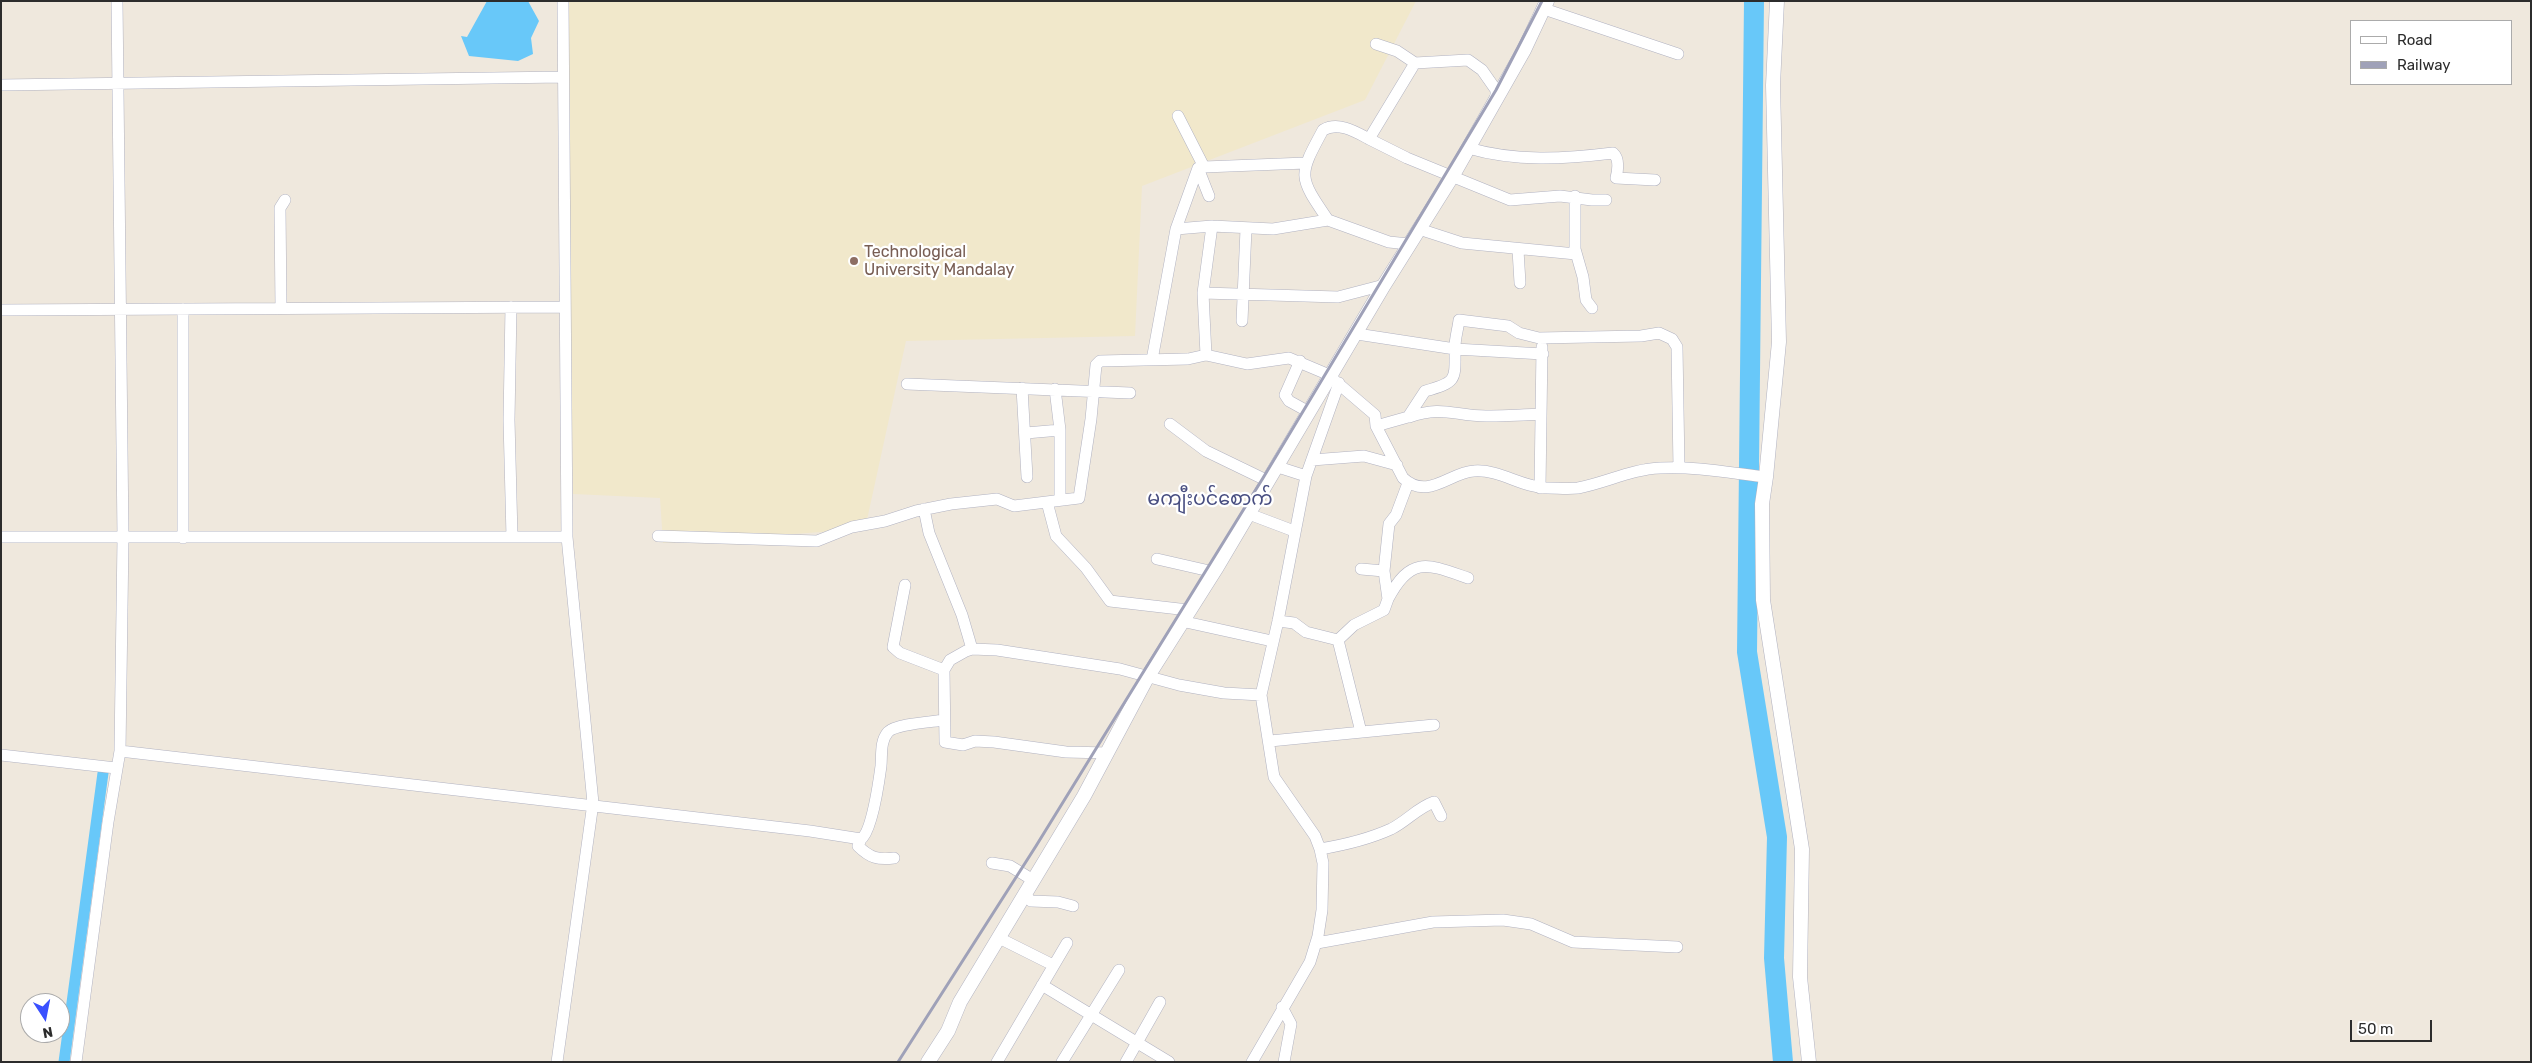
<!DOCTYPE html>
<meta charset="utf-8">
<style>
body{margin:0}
#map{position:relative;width:2532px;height:1063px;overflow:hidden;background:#efe8dd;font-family:Rubik,sans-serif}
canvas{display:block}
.frame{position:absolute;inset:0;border:2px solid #2c2c2c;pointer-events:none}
.legend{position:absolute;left:2350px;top:20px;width:162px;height:65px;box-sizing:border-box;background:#fff;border:1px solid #ababab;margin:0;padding:6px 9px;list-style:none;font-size:15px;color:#2c2c2c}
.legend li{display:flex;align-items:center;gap:10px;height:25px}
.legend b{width:25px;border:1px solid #ababab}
.north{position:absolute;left:20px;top:993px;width:50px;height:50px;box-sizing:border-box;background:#fff;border:1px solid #ababab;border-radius:50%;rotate:169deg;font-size:14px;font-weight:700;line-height:20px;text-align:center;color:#2c2c2c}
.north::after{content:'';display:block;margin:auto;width:18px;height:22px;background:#3a50ff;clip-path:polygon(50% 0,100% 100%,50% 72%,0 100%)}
.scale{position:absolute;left:2350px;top:1020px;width:82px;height:22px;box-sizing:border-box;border:2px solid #2c2c2c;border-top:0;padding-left:6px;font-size:15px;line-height:18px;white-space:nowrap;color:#2c2c2c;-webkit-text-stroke:4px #fff;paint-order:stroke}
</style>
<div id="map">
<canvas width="2532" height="1063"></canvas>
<div class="frame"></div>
<ul class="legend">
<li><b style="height:6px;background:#fff"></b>Road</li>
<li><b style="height:6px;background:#9fa1b8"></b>Railway</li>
</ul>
<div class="north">N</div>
<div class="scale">50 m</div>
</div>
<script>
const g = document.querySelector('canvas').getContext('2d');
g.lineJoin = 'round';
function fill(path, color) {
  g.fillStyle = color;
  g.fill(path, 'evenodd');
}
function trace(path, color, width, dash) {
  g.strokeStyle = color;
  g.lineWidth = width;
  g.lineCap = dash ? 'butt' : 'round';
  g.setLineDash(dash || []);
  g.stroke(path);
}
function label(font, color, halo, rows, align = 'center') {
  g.font = font + ' Rubik,"Noto Sans Myanmar",sans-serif';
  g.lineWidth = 4.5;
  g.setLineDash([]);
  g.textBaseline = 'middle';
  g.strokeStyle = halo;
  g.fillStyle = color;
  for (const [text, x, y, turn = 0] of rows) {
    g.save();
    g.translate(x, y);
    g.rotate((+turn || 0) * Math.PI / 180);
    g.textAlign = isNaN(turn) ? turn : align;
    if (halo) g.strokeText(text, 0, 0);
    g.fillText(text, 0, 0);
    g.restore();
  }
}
fill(new Path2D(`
 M 567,1 L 1416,1 L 1365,100 L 1142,186 L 1135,336 L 906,341 L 865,529 L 663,543 L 660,498 L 573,494 Z`), '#f1e8cb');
fill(new Path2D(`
 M 487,1 L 528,1 L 539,21 L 531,38 L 533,54 L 518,61 L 469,56 L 461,36 L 467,37 Z`), '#68c8f9');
trace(new Path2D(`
 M 64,1062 L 103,773`), '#68c8f9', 11);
trace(new Path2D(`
 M 1754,1 L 1747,652 L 1777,837 L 1774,958 L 1783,1062`), '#68c8f9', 20);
const minor = new Path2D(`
 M 1544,9 L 1678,54
 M 1376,44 L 1397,51 L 1415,63 L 1468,60 L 1482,70 L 1496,90 L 1496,98
 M 1415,63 L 1369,139 L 1407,158 L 1510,200 L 1560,196 L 1592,200 L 1606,200
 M 1,85 L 563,77
 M 1468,148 C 1516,162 1564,159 1613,153 C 1620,159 1618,170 1616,178 L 1655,180
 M 1204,167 L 1306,163
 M 1198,168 L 1209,196
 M 1575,196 L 1575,249 L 1583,277 L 1586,300 L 1592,308
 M 1328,220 C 1298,176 1298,176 1323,130 C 1338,121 1356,132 1369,139
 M 1176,229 L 1212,226 L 1273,229 L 1328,220 L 1389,242 L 1409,244
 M 1419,229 L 1462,243 L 1576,254
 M 1518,250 L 1520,283
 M 1203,293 L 1338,297 L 1384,285
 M 511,307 L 509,420 L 512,537
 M 281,308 L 280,208 L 285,200
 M 1,310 L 565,307
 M 1242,321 L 1246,229
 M 1357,334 L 1455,349 L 1543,354
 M 1206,355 L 1203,293 L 1212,226
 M 1152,360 L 1176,229 L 1198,168 L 1204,167 L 1178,116
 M 1300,361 L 1285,395 L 1289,401 L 1309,412
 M 907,384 L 1130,393
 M 1022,388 L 1027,477
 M 1055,389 L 1060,430 L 1060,500
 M 1409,417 C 1443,405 1454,416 1486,416 C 1504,416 1523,415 1541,414
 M 1170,424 L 1206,451 L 1268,481
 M 1376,426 L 1408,417 L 1425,391 C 1458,382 1455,380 1455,347 C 1455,338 1458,329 1459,320 L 1508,326 L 1519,333 L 1539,338 L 1641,336 L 1659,333 L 1672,339 L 1677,347 L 1679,468
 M 1026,433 L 1060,430
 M 1312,460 L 1364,456 L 1397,465
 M 1278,467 L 1306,476
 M 1540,488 L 1542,347
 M 1047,502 L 1056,536 L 1086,568 L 1110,601 L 1188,610
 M 924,509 L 929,533 L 962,615 L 972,649
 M 1249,514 L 1294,531
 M 658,536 L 817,541 L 852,527 L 885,521 L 916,511 L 951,504 L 997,499 L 1014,506 L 1079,498 L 1091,419 L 1096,365 L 1100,361 L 1188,359 L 1206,355 L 1247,364 L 1289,358 L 1327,374 L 1375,415 L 1376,426 L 1403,478 C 1428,501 1450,472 1474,471 C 1500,469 1522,488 1548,488 C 1558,488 1568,489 1578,488 C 1605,483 1632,469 1660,468 C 1695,466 1731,473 1766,477
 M 1,537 L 567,537
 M 183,538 L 183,309
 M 1157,559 L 1214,572
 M 1361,569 L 1384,571
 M 905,585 L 893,647 L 900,653 L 944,670
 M 1388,599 C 1411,555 1428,564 1468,578
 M 1181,621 L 1272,641
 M 1278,621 L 1294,623 L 1306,632 L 1338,640 L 1361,732
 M 1338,640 L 1354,625 L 1384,610 L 1388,599 L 1384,571 L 1389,524 L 1396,515 L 1408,483
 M 1270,741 L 1434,725
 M 120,751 L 810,831 L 861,839 C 872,832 879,781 881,766 C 882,755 880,741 888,732 C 896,724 931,722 944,720
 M 1108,753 L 1066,752 L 994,742 L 975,741 L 963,745 L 945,742 L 944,670 L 950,660 L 966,651 L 972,649 L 997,650 L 1120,669 L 1179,685 L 1224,693 L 1261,695
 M 1,755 L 116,768
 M 861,839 L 858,846 C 870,858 878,860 894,858
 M 1320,849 C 1344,845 1369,839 1391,829 C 1407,821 1417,808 1434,802 L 1441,816
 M 992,863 L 1010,866 L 1033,880
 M 1025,895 L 1031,901 L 1058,902 L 1073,906
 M 999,938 L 1053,965
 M 1317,943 L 1433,922 L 1503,920 L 1531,924 L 1573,942 L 1677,947
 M 1042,985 L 1169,1062
 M 1282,1007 L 1291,1024 L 1284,1062
 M 76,1062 L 108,822 L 120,751 L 123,538 L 117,1
 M 557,1062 L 593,803 L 567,537 L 563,1
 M 997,1062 L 1067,943
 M 1062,1062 L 1119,970
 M 1126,1062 L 1160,1002
 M 1252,1062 L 1310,962 L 1318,936 L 1322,910 L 1323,863 L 1320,849 L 1315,836 L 1274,777 L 1261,695 L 1278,621 L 1306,476 L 1339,383`);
const tertiary = new Path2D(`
 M 1777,1 L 1773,85 L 1779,342 L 1766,477 L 1762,504 L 1763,600 L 1802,849 L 1800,977 L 1809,1062
 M 928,1062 L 948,1031 L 960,1002 L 1084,796 L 1148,676 L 1217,567 L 1384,285 L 1453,175 L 1524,50 L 1547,1`);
trace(minor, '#b1b2c1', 12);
trace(tertiary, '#b1b2c1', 15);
trace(minor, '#fff', 11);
trace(tertiary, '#fff', 14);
trace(new Path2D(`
 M 898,1062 L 1036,846 L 1263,478 L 1496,90 L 1542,1`), '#9fa1b8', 3);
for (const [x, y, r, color] of [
 [854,261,5,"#8d6e63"]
]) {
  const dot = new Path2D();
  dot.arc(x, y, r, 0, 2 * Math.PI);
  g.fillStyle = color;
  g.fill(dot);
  trace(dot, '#fff', 2);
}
label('16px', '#785e54', '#fff', [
 ["Technological",864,252],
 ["University Mandalay",864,270]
], 'left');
label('19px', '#484e81', '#fff', [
 ["မကျီးပင်စောက်",1210,500]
]);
</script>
